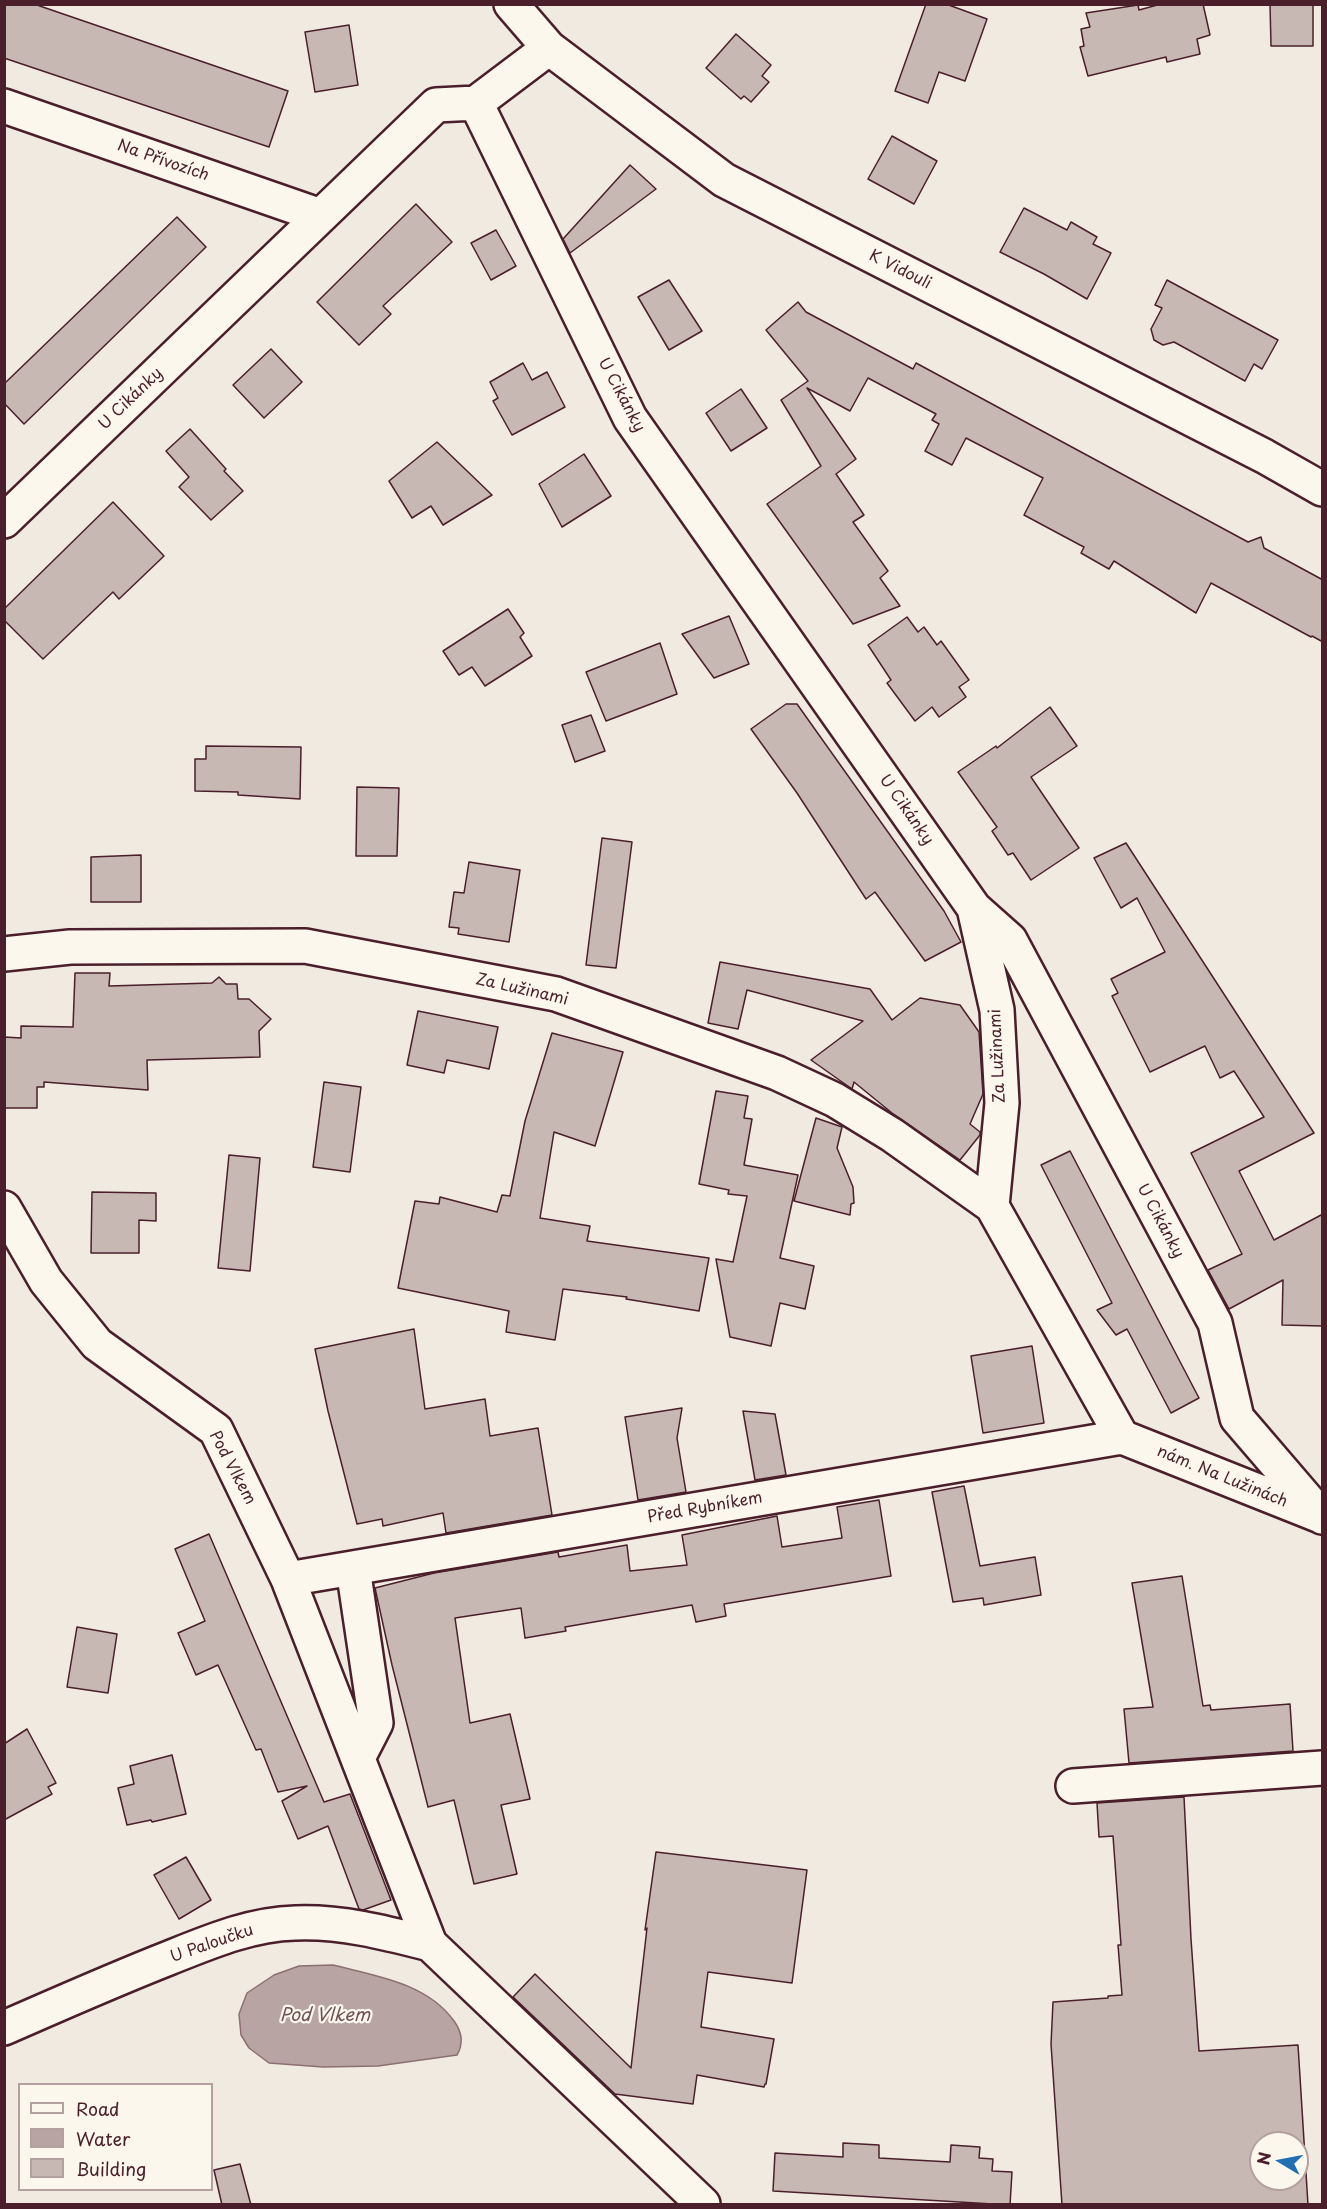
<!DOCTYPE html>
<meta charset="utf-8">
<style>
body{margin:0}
#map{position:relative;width:1327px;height:2209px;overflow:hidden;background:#f0eae0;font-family:"Playpen Sans",sans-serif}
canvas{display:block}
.frame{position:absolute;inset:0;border:6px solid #4a1f2b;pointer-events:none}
.legend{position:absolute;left:18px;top:2083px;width:195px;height:108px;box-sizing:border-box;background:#fbf7ec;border:2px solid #b4a19f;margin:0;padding:8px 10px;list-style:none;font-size:18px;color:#4a1f2b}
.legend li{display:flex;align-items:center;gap:12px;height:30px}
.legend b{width:30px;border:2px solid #b4a19f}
.north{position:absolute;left:1249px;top:2131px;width:60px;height:60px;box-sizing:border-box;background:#fbf7ec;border:2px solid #b4a19f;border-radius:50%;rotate:280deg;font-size:16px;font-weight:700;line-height:24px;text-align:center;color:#4a1f2b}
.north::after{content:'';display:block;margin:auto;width:21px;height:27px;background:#1f6fb2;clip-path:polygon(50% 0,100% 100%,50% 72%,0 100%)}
</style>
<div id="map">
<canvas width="1327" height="2209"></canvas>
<div class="frame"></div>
<ul class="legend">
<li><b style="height:8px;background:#fbf7ec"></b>Road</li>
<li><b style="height:16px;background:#b8a4a2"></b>Water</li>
<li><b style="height:16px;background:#c8b8b3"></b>Building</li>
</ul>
<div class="north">N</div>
</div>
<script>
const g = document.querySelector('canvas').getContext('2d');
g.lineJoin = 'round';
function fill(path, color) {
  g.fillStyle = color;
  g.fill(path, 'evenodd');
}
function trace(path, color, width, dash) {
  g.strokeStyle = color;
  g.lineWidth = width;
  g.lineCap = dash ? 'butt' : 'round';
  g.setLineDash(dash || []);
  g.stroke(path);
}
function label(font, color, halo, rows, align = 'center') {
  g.font = font + ' "Playpen Sans",sans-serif';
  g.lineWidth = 4.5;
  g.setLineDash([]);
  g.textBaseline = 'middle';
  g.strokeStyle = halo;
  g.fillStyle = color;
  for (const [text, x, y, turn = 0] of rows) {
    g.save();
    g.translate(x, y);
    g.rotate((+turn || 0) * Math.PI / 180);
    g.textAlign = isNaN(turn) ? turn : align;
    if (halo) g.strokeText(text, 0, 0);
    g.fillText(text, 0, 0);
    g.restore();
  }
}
const water = new Path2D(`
 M 333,1965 C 376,1976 427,1983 454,2021 C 462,2032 464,2043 457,2055 L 378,2066 L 323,2067 L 269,2063 L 249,2048 L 241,2035 L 239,2014 L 247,1993 L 274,1975 L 299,1966 Z`);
fill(water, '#b8a4a2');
trace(water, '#8c6f72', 1.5);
const building = new Path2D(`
 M 4,4 L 34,4 L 288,91 L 269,147 L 4,58 Z
 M 926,4 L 946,4 L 987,19 L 965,81 L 939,72 L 928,103 L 895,91 Z
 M 1161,4 L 1203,4 L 1210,35 L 1197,39 L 1200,54 L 1167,62 L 1166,57 L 1088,76 L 1080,47 L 1084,46 L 1081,29 L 1090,27 L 1086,13 L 1138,5 L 1139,10 Z
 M 1270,4 L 1313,4 L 1313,46 L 1271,46 Z
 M 349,25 L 358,85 L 315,92 L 305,32 Z
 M 736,34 L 771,65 L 762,76 L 769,82 L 751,102 L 744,96 L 741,99 L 706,68 Z
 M 892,136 L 937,161 L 914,204 L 868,179 Z
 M 630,165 L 656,189 L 570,253 L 563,239 Z
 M 416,204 L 452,242 L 383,306 L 391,314 L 359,345 L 317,302 Z
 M 1024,208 L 1067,230 L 1071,222 L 1097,237 L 1093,244 L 1111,253 L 1087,299 L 1044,274 L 1000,252 Z
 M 177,217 L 206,247 L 24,424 L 4,403 L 4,384 Z
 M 496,230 L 516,266 L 491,280 L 471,243 Z
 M 669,280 L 702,331 L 669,350 L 638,297 Z
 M 1167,280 L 1278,340 L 1262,369 L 1254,364 L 1245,381 L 1174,342 L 1163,345 L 1154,340 L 1151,329 L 1162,308 L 1155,305 Z
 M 798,302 L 806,312 L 913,369 L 916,363 L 1248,542 L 1261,537 L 1264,548 L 1323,580 L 1323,642 L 1312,636 L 1311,637 L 1211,583 L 1196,613 L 1114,561 L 1109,569 L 1081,553 L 1084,547 L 1080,545 L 1024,515 L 1043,478 L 966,438 L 952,465 L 925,451 L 939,424 L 932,420 L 936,414 L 868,378 L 850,411 L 807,388 L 856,459 L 836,474 L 864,515 L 853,522 L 888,571 L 880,578 L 900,606 L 853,624 L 767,504 L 821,466 L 781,400 L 808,381 L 766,330 Z
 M 271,349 L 302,382 L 264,418 L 233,385 Z
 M 523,363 L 532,380 L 547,372 L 565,407 L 512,435 L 493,401 L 498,398 L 490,382 Z
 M 741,389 L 767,428 L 731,451 L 706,413 Z
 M 190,429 L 226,469 L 224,471 L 243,491 L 211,520 L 179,487 L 189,477 L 166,451 Z
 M 437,442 L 492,495 L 443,525 L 431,506 L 412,518 L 389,481 Z
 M 584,454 L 611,496 L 562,527 L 539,484 Z
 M 113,502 L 164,556 L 119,599 L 113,592 L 43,659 L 4,620 L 4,609 Z
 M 508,609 L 524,633 L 520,637 L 532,656 L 485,686 L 472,667 L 459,675 L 443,651 Z
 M 729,616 L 749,664 L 714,678 L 682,634 Z
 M 907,617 L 918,632 L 924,627 L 937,645 L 941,641 L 969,680 L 959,687 L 966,697 L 939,717 L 932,707 L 915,721 L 887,683 L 891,680 L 868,645 Z
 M 660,643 L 677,694 L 606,721 L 586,672 Z
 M 786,704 L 797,704 L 944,911 L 961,942 L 925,961 L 875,892 L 866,899 L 797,793 L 751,729 Z
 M 1050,707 L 1077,746 L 1031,777 L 1079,848 L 1031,880 L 1013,853 L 1008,855 L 992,831 L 997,827 L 958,772 L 996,746 L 997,748 Z
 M 591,715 L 605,751 L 575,762 L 562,725 Z
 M 206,746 L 301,747 L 300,799 L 238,795 L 238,792 L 195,791 L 195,759 L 206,759 Z
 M 357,787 L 399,788 L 397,856 L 356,856 Z
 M 602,838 L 632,842 L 616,968 L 586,965 Z
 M 1126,843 L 1314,1133 L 1239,1171 L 1274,1240 L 1323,1214 L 1323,1326 L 1282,1325 L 1283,1280 L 1229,1309 L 1208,1270 L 1242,1254 L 1191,1153 L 1264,1117 L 1234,1071 L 1220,1078 L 1205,1046 L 1150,1072 L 1112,996 L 1118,993 L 1111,979 L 1165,952 L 1137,898 L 1121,908 L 1094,858 Z
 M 141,855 L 141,902 L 91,902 L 91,857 Z
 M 469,862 L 520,870 L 509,942 L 458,934 L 459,928 L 449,927 L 454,892 L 464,893 Z
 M 720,962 L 870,989 L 892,1020 L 920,998 L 960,1005 L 979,1032 L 983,1094 L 970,1124 L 980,1132 L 980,1135 L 960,1160 L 892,1113 L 854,1082 L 852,1089 L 811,1060 L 863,1021 L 747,990 L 738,1029 L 708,1023 Z
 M 75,973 L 110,973 L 109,986 L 212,983 L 219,977 L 226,984 L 237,984 L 238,999 L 249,999 L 271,1019 L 259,1031 L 260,1057 L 147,1060 L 148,1090 L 44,1082 L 44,1087 L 37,1087 L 37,1108 L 4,1108 L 4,1037 L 21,1038 L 21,1026 L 73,1027 Z
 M 418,1011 L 498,1027 L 489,1069 L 447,1060 L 444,1073 L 407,1065 Z
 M 552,1033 L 623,1052 L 595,1146 L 554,1132 L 540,1218 L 590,1226 L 587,1241 L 709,1258 L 699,1311 L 626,1299 L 627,1297 L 563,1289 L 555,1340 L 506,1332 L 509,1311 L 398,1288 L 415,1201 L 439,1204 L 440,1197 L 497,1212 L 502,1195 L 510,1196 L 525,1121 Z
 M 324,1082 L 361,1087 L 350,1172 L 313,1167 Z
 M 716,1091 L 748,1096 L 744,1118 L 752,1119 L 744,1165 L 798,1175 L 780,1258 L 814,1266 L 805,1309 L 780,1303 L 771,1346 L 730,1337 L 716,1259 L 733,1262 L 747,1196 L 728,1194 L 729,1190 L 699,1184 Z
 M 816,1118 L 842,1127 L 837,1148 L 853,1187 L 854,1203 L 851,1204 L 850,1215 L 794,1201 Z
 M 1070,1151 L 1199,1398 L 1171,1413 L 1127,1329 L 1116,1335 L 1097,1310 L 1112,1303 L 1041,1165 Z
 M 229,1155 L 260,1158 L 250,1271 L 218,1268 Z
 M 92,1192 L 156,1193 L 156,1221 L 139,1220 L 139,1253 L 91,1253 Z
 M 414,1329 L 425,1409 L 485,1399 L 490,1436 L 538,1428 L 552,1515 L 446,1533 L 443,1513 L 383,1526 L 382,1519 L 357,1524 L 328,1411 L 315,1349 Z
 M 1032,1346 L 1044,1423 L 983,1433 L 971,1356 Z
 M 682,1408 L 677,1438 L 686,1492 L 638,1500 L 625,1417 Z
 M 743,1411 L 775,1414 L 786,1475 L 755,1480 Z
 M 964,1486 L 980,1566 L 1035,1557 L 1041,1595 L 984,1605 L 983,1598 L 953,1602 L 932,1492 Z
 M 879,1500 L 891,1576 L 724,1604 L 726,1616 L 696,1622 L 692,1605 L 565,1627 L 566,1631 L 525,1638 L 521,1608 L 455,1618 L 470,1723 L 510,1714 L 530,1799 L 501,1805 L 517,1874 L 474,1884 L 454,1800 L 428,1807 L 392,1665 L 375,1588 L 434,1573 L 558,1552 L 559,1557 L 627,1545 L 630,1571 L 687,1565 L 682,1535 L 777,1516 L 782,1547 L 842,1538 L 837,1507 Z
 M 209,1534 L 324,1802 L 350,1794 L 391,1900 L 363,1910 L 359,1909 L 328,1826 L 298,1839 L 282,1801 L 307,1786 L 278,1792 L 261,1749 L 256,1750 L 218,1665 L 196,1675 L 178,1633 L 205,1621 L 175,1549 Z
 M 1182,1576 L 1203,1706 L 1210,1705 L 1211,1710 L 1290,1704 L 1293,1751 L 1129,1763 L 1124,1709 L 1153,1707 L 1132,1583 Z
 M 77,1627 L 117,1634 L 108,1693 L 67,1687 Z
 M 27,1729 L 56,1783 L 48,1787 L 52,1794 L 4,1820 L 4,1744 Z
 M 172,1755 L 186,1814 L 152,1822 L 151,1820 L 127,1825 L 118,1788 L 134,1784 L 130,1766 Z
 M 1184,1797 L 1191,1939 L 1199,2051 L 1298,2045 L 1308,2205 L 1062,2205 L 1051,2044 L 1053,2002 L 1108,1998 L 1108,1996 L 1122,1995 L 1118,1945 L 1121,1945 L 1113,1836 L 1099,1837 L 1097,1803 ZM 1261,2143 L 1297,2143 L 1297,2179 L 1261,2179 Z
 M 656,1852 L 807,1870 L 792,1983 L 708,1972 L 701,2027 L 774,2039 L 766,2084 L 765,2084 L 764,2087 L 697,2075 L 693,2104 L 615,2094 L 513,1997 L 535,1974 L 631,2068 L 647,1928 L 645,1930 Z
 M 186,1857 L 211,1900 L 179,1919 L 154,1875 Z
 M 843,2143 L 879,2145 L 879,2158 L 950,2162 L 951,2145 L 980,2147 L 979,2158 L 993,2159 L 992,2171 L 1012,2172 L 1010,2205 L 773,2191 L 775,2153 L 843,2157 Z
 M 240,2164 L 251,2205 L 222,2205 L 214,2170 Z`);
fill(building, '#c8b8b3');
trace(building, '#4a1f2b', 1.5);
const minor = new Path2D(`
 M 511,4 L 549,48 L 724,180 L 1264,456 L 1322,489
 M 476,103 L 630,418 L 974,908 L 1010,940 L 1215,1323 L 1237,1418 L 1322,1517
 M 4,106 L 321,216
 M 4,521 L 436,105 L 476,103 L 549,48
 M 974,908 L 997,1010 L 1002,1103 L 992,1206
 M 4,954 L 70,947 L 305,946 L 556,994 L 777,1073 L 835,1100 L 892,1135 L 992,1206 L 1122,1437
 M 4,1208 L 46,1281 L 97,1344 L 216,1430 L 288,1579 L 430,1944 L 703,2204
 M 1122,1437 L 1318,1515
 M 353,1568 L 376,1723 L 358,1758
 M 288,1579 L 1122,1437
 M 1073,1786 L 1322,1768
 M 4,2028 C 59,2004 113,1980 169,1958 C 209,1942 251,1924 295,1923 C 341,1921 387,1933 430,1944`);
trace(minor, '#4a1f2b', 38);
trace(minor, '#fbf7ec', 33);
label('16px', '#4a1f2b', '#fbf7ec', [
 ["Na Přívozích",163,161,19],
 ["K Vidouli",900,270,27],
 ["U Cikánky",621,395,62],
 ["U Cikánky",131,399,-44],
 ["U Cikánky",906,810,55],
 ["Za Lužinami",522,990,13],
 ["Za Lužinami",998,1056,-93],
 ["U Cikánky",1160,1221,62],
 ["Pod Vlkem",232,1468,62],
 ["nám. Na Lužinách",1222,1477,22],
 ["Před Rybníkem",705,1508,-10],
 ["U Paloučku",212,1944,-19]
]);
label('italic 18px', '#704e55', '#fbf7ec', [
 ["Pod Vlkem",325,2016]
]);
</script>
